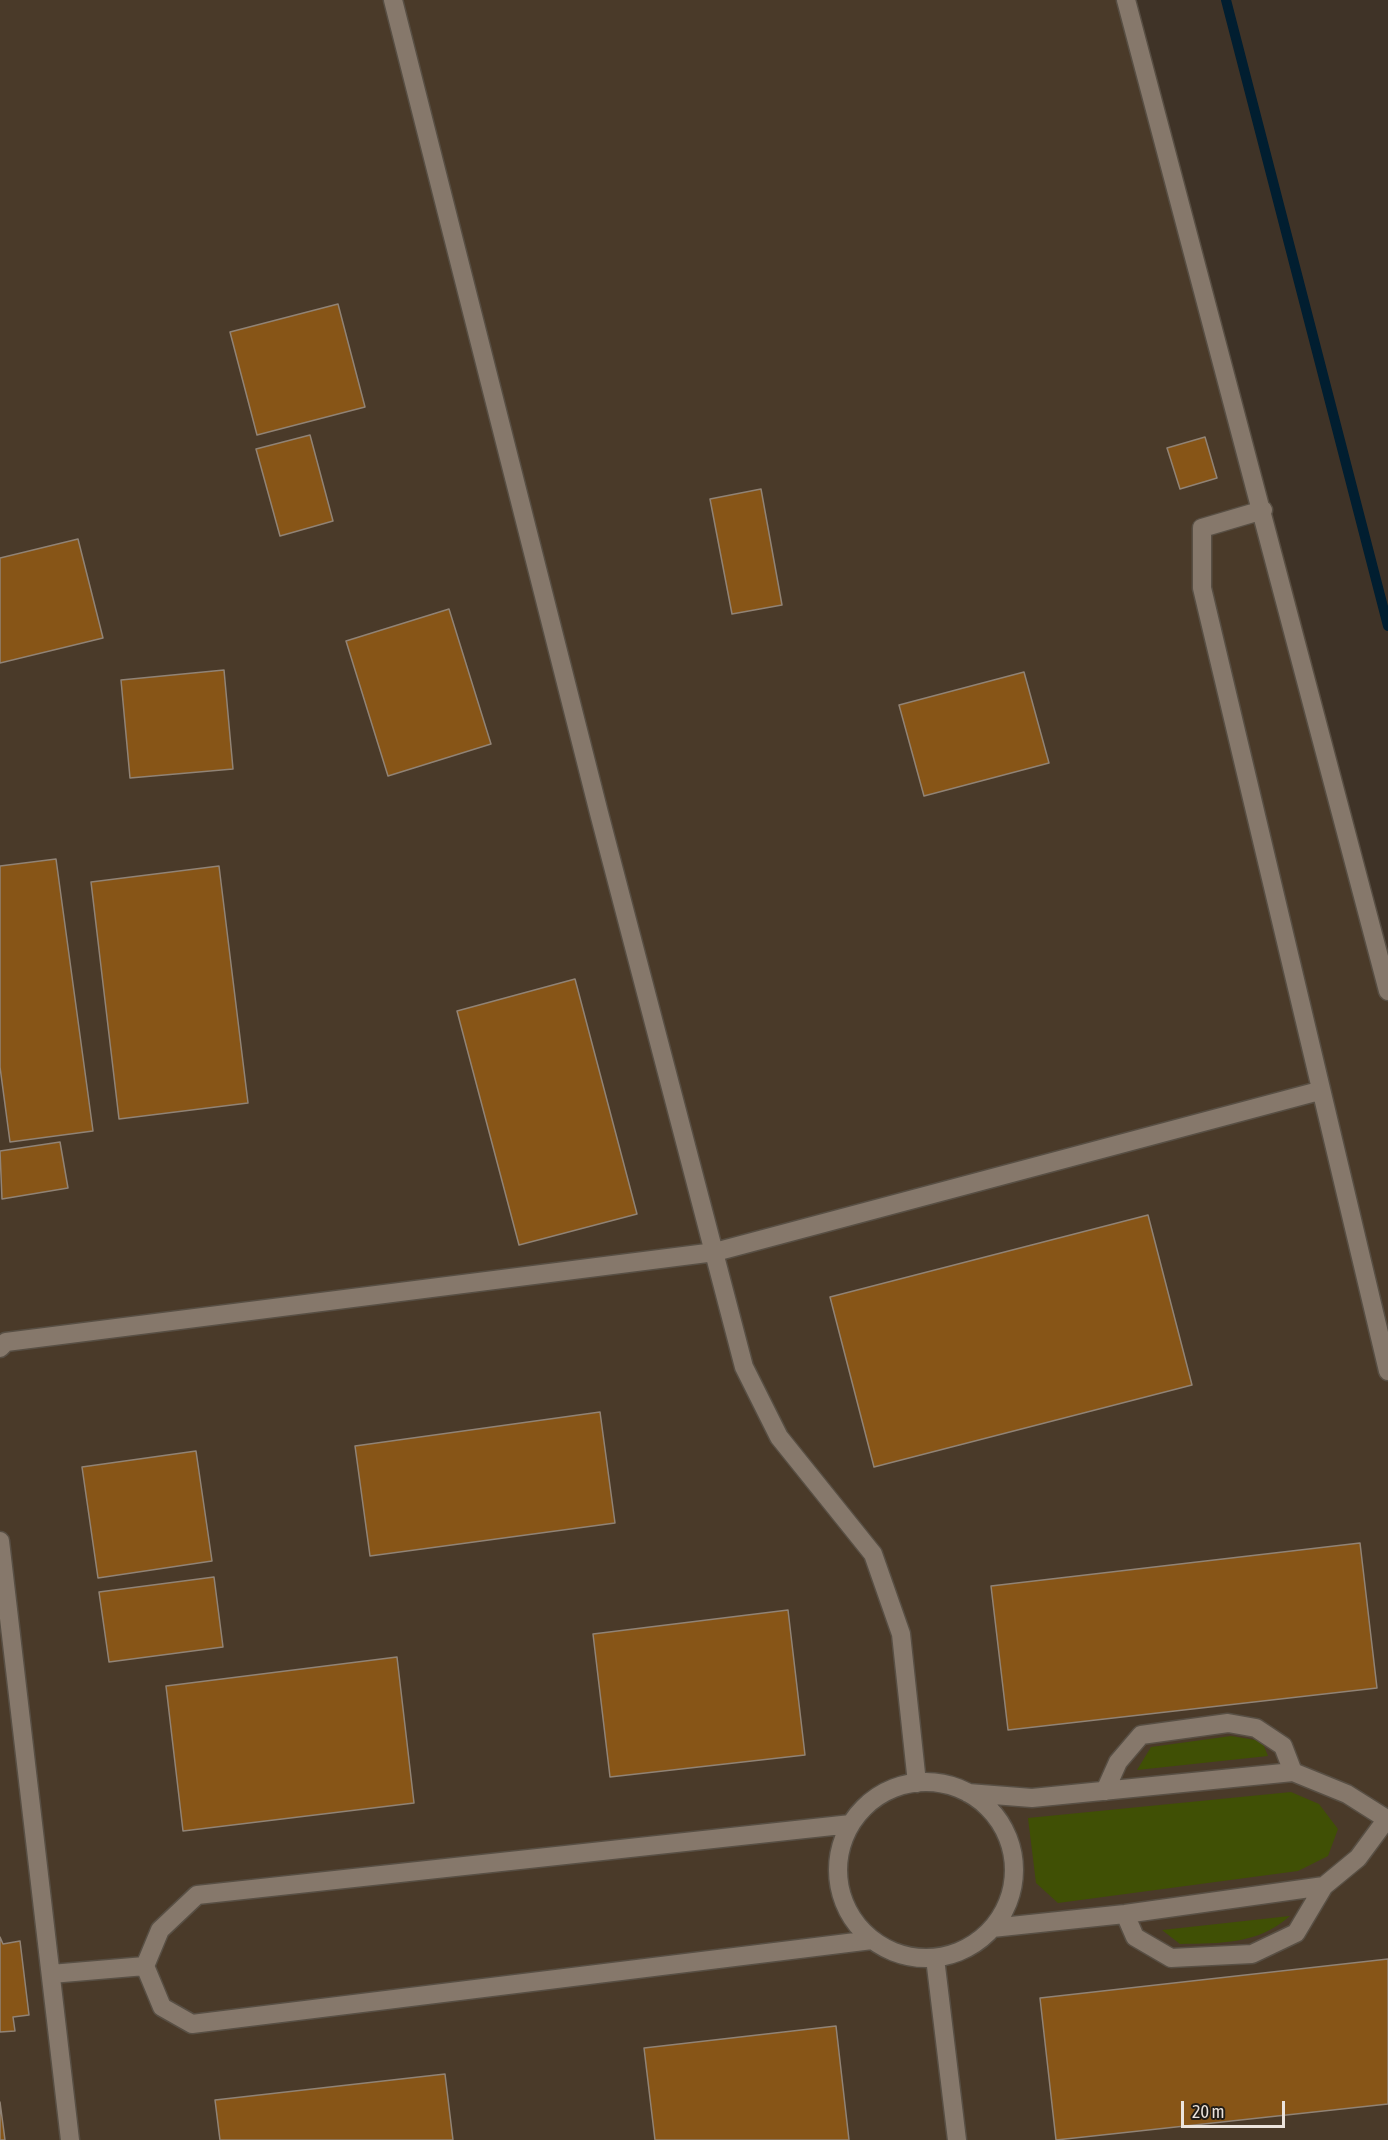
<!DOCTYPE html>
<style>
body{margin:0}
#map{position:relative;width:1388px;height:2140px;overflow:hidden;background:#3f3327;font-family:"Asap Condensed",sans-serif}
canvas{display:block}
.scale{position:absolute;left:1181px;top:2101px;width:104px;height:27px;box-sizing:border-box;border:3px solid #ebe3dc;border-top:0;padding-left:8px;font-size:18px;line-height:21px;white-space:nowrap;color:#ebe3dc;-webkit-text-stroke:4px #211c16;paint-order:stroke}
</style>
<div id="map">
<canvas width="1388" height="2140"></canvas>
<div class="scale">20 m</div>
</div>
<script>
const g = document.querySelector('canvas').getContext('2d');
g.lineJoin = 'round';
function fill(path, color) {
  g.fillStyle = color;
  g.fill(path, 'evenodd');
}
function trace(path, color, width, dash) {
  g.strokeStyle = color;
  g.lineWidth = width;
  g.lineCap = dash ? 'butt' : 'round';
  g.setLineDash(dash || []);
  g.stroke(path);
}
fill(new Path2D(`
 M 0,0 L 1132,0 L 1293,589 L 1388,954 L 1388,2140 L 0,2140 Z`), '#4a3a29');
fill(new Path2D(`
 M 1231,1736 L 1262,1741 L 1268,1756 L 1137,1770 L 1151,1747 Z
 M 1291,1792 L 1319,1804 L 1338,1829 L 1328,1856 L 1298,1871 L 1058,1903 L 1036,1883 L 1028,1818 Z
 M 1290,1916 C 1257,1945 1221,1943 1180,1944 L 1162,1930 Z`), '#405005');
trace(new Path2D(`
 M 1226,0 L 1388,626`), '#011e30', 10);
const building = new Path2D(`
 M 338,304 L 365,407 L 257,435 L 230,332 Z
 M 310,435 L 333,521 L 280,536 L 256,449 Z
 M 1205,437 L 1217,478 L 1180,489 L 1167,448 Z
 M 761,489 L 782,605 L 732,614 L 710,499 Z
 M 78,539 L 103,638 L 0,663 L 0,558 Z
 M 449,609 L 491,744 L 388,776 L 346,641 Z
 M 224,670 L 233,769 L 130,778 L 121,680 Z
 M 1024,672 L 1049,763 L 924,796 L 899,705 Z
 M 56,859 L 93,1131 L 10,1142 L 0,1067 L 0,866 Z
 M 219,866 L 248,1103 L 119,1119 L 91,882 Z
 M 575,979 L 637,1214 L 519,1245 L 457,1011 Z
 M 60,1142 L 68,1188 L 2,1199 L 0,1151 Z
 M 1148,1215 L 1192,1385 L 874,1467 L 830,1297 Z
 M 600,1412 L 615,1523 L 370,1556 L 355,1446 Z
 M 196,1451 L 212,1561 L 98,1578 L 82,1467 Z
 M 1360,1543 L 1377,1688 L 1008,1730 L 991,1586 Z
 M 214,1577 L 223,1647 L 109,1662 L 99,1592 Z
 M 788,1610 L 805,1755 L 610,1777 L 593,1634 Z
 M 397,1657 L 414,1803 L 183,1831 L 166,1686 Z
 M 0,1937 L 3,1944 L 20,1941 L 29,2015 L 13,2017 L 15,2031 L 0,2032 Z
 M 1388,1959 L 1388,2104 L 1056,2140 L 1040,1998 Z
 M 836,2026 L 849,2140 L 655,2140 L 644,2048 Z
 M 445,2074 L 453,2140 L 220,2140 L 215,2100 Z
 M 0,2102 L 5,2140 L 0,2140 Z`);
fill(building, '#875517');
trace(building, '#918375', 1.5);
const minor = new Path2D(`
 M 393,0 L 599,813 L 744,1367 L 779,1437 L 873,1554 L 901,1634 L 917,1783
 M 1126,0 L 1388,991
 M 1263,510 L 1202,528 L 1202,588 L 1388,1371
 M 0,1348 L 6,1342 L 715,1252 L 1319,1091
 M 0,1541 L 70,2140
 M838 1870a88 88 0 1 1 176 0a88 88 0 1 1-176 0Z
 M 1105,1791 L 1118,1762 L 1141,1735 L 1228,1723 L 1256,1728 L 1283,1746 L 1293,1772
 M 968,1793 L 1032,1798 L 1293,1772 L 1347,1794 L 1388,1820
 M 851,1824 L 197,1895 L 160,1930 L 145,1966 L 162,2007 L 192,2024 L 872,1940
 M 1125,1914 L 1135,1937 L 1171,1958 L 1252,1954 L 1296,1933 L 1324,1886
 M 992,1928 L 1125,1914 L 1324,1886 L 1358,1858 L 1386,1820
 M 935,1958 L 957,2140
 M 51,1974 L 145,1966`);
trace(minor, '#584f44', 21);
trace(minor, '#86786b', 18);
</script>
